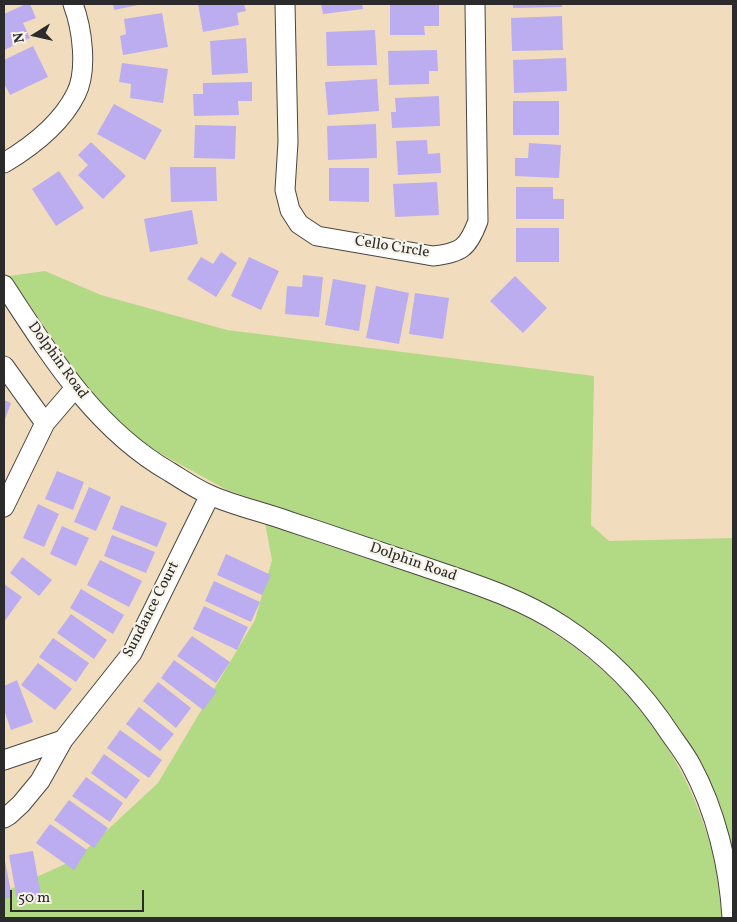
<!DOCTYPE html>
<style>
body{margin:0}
#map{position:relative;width:737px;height:922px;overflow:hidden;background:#f1ddbd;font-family:Vollkorn,serif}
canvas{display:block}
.frame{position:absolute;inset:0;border:5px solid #2b2b2b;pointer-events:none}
.north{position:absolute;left:10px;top:10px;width:50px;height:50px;-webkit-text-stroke:4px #f7f3e8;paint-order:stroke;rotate:260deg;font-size:14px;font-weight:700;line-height:20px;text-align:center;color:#2b2b2b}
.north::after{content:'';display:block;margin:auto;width:18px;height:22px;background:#2b2b2b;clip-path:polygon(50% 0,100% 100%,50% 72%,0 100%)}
.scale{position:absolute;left:10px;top:890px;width:134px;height:22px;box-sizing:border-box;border:2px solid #2b2b2b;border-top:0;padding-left:6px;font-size:15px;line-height:18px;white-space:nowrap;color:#2b2b2b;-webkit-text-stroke:4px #f7f3e8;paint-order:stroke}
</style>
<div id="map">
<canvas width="737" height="922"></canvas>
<div class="frame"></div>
<div class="north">N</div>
<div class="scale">50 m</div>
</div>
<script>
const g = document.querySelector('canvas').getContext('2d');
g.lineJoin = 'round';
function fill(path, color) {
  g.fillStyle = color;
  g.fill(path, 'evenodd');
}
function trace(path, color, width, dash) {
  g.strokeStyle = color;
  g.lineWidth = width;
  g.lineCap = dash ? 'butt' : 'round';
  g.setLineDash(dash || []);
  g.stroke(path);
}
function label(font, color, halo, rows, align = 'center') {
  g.font = font + ' Vollkorn,serif';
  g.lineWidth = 4.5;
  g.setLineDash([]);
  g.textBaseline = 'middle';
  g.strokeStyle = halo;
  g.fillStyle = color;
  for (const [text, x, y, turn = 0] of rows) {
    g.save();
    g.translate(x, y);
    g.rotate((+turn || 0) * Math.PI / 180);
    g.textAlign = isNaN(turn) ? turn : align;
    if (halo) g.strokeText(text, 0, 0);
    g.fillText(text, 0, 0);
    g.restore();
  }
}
fill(new Path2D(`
 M 45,271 L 101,295 L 227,330 L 594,376 L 591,525 L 609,541 L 733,538 L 733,853 L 718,800 L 700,760 L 670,715 L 636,674 L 602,643 L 568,618 L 531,597 L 481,576 L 227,490 L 156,451 L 138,439 L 107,410 L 87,388 L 89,386 L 82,382 L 10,276 Z
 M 265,523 C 316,540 368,558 419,575 C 453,586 489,597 521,614 C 613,662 679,740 709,840 C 717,865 719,892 722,918 L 4,918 L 4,892 L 76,859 L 158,783 L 255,620 L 272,560 Z`), '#b2d984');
fill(new Path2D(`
 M 26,4 L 30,4 L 36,18 L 23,23 L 30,38 L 4,50 L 4,14 Z
 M 113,4 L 138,4 L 138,5 L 114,10 Z
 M 198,4 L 244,4 L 246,11 L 237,13 L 239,25 L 203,32 Z
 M 321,4 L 362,4 L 363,9 L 323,14 Z
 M 390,4 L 439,4 L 439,26 L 424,26 L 425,35 L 390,35 Z
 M 513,4 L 562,4 L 562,7 L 513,8 Z
 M 162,13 L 168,47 L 123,55 L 120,36 L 126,34 L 124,19 Z
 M 562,16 L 563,50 L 512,51 L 511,18 Z
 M 375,30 L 377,65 L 327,66 L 326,32 Z
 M 246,38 L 248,73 L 212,75 L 210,41 Z
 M 33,46 L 48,77 L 10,95 L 4,83 L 4,60 Z
 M 437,50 L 438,71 L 429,71 L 429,84 L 389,85 L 388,51 Z
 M 566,58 L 567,91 L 514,93 L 513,60 Z
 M 122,63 L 168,69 L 163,103 L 130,98 L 131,84 L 119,82 Z
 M 377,79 L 379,111 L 328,115 L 325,82 Z
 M 252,82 L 252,101 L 238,101 L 239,115 L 194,116 L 193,94 L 203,94 L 203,83 Z
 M 439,96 L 440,126 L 392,128 L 391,112 L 396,112 L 395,98 Z
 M 513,101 L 559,101 L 559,135 L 513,135 Z
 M 114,104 L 162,130 L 145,160 L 97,134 Z
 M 376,124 L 377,158 L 328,160 L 327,126 Z
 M 195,125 L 236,126 L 235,159 L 194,158 Z
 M 427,140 L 428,154 L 440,153 L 441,173 L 398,175 L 396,141 Z
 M 91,142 L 126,176 L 103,199 L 78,175 L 88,165 L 78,155 Z
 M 529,143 L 561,145 L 559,178 L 515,176 L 515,158 L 528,158 Z
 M 170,167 L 216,167 L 217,201 L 171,202 Z
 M 329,168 L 369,168 L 369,202 L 329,201 Z
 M 59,171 L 84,208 L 56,226 L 32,189 Z
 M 437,182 L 439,215 L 395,217 L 393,184 Z
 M 516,187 L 553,187 L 553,199 L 564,199 L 564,219 L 516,219 Z
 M 192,210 L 198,244 L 150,252 L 144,219 Z
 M 516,228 L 559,228 L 559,262 L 516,262 Z
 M 221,252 L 237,263 L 216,297 L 187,279 L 201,257 L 213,264 Z
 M 249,257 L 279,271 L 261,310 L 231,296 Z
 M 303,275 L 323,277 L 319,317 L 285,314 L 287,286 L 302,287 Z
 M 515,276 L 547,308 L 523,333 L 490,301 Z
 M 333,279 L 366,285 L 359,331 L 325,325 Z
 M 376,286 L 409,293 L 399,344 L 366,338 Z
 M 415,293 L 449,298 L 443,339 L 409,334 Z
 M 4,400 L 11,403 L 4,422 Z
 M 57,471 L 84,482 L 73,510 L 45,499 Z
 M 89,487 L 111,497 L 96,531 L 74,522 Z
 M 38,504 L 59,514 L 44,547 L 23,538 Z
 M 121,505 L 167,523 L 157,547 L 112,529 Z
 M 62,526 L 89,538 L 76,566 L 50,554 Z
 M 112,535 L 155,552 L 146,573 L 104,556 Z
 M 226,554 L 271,575 L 262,595 L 217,575 Z
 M 22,557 L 52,580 L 39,596 L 10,573 Z
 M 100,560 L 142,581 L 129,607 L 87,585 Z
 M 214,581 L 260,602 L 251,622 L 205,601 Z
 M 4,584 L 22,597 L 4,622 Z
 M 81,589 L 124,615 L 113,634 L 70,608 Z
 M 204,606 L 248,627 L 237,650 L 193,629 Z
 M 71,614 L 107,640 L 94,659 L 57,633 Z
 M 192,636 L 230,662 L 216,683 L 177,656 Z
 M 53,638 L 89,663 L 76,682 L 39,657 Z
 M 174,660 L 217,691 L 203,710 L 161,678 Z
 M 38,663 L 72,689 L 55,710 L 21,685 Z
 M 17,680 L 33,722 L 11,730 L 4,710 L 4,686 Z
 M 158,682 L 191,708 L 176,728 L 143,701 Z
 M 139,707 L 174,734 L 160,751 L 126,724 Z
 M 120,730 L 162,760 L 149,778 L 107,748 Z
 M 104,754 L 140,780 L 126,799 L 91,773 Z
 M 86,777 L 123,803 L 110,822 L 72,796 Z
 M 69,800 L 108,828 L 94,848 L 54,820 Z
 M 50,824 L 87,850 L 74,870 L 36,843 Z
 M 33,851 L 42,901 L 18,905 L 9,855 Z
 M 4,856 L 12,897 L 4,899 Z`), '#bbadef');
const street = new Path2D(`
 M 285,4 L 288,142 L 285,190 L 290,210 L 299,224 L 317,236 L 433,256 C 461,253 468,248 478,221 L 475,4
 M 4,163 C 31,147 61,124 76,94 C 88,70 82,28 73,4
 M 4,285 C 50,355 95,429 170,472 C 183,480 196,489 210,495 C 235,506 263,512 288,521 C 334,536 380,552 425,567 C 472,583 521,598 563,626 C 606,654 643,692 671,735 C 678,745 685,754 691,765 C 716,811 729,866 732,918
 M 4,366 L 45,423
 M 4,507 L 45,423 L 75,388
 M 4,760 L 63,740
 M 4,818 L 9,815 L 21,804 L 40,781 L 63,740 L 132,653 L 210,495`);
trace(street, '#494641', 21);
trace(street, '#fff', 19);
label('15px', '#2b2b2b', '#f7f3e8', [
 ["Cello Circle",392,248,9],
 ["Dolphin Road",57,361,54],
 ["Dolphin Road",413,563,19],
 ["Sundance Court",152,610,-63]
]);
</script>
